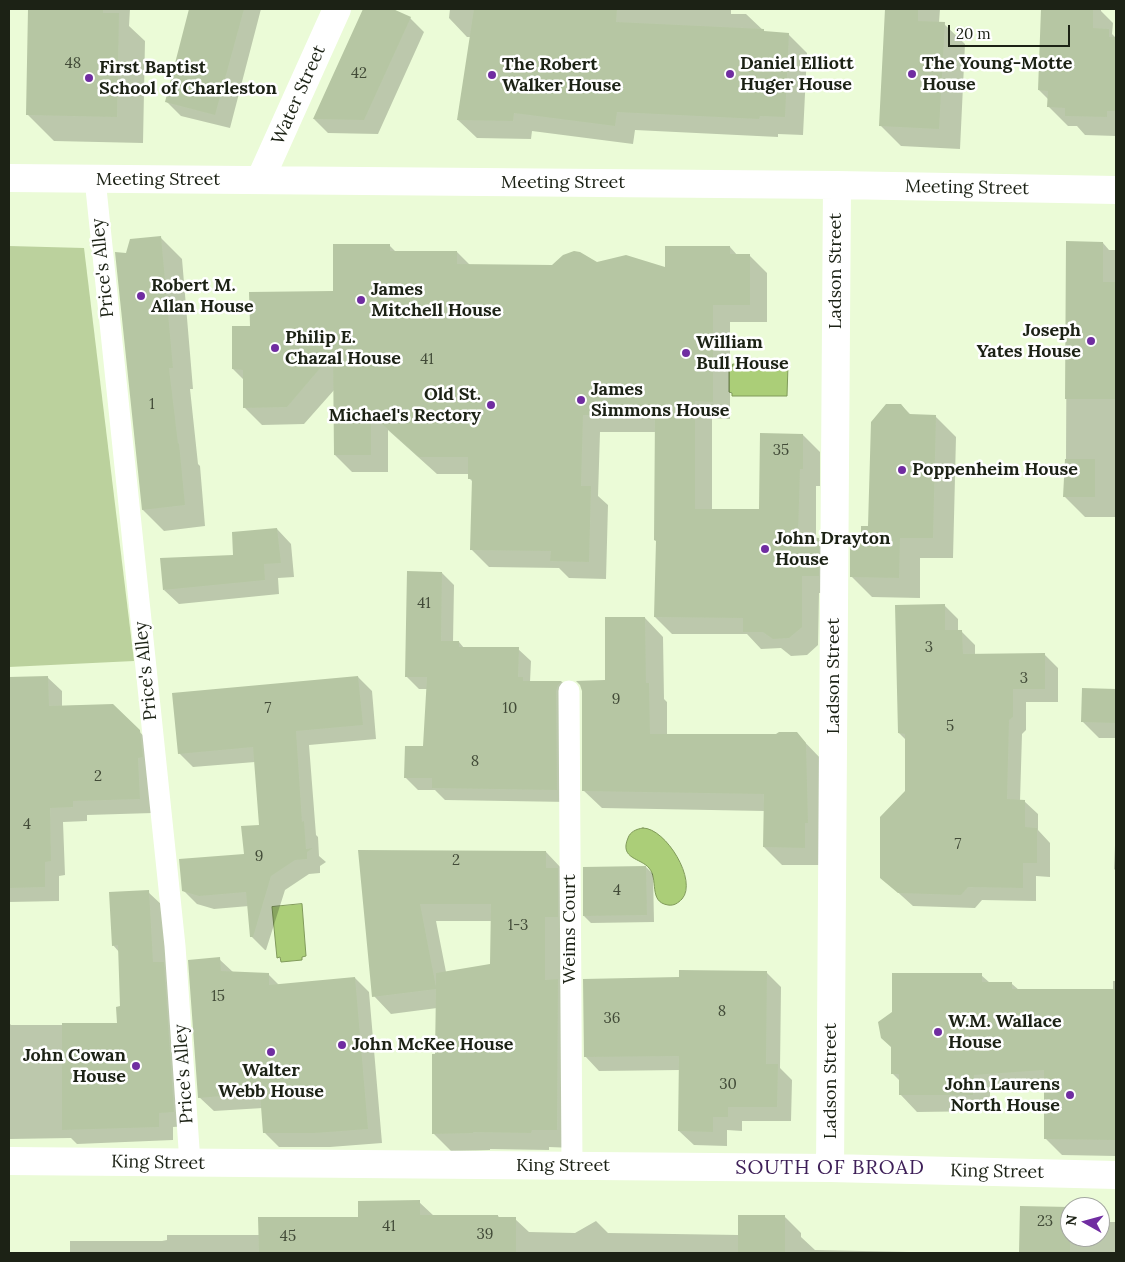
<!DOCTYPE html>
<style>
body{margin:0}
#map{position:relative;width:1125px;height:1262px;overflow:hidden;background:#ebfbd7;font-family:Lora,serif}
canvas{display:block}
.frame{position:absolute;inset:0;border:10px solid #1c2215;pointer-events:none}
.north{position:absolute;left:1060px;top:1197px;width:50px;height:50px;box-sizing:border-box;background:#fff;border:1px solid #a4a7a1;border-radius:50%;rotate:277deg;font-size:14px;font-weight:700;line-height:20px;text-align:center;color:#1c2215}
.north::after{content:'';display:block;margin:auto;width:18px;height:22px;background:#702da1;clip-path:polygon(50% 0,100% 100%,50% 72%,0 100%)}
.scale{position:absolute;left:948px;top:25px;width:122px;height:22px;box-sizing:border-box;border:2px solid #1c2215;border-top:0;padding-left:6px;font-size:15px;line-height:18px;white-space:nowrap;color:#1c2215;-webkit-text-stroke:4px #fff;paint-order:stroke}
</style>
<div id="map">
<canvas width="1125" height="1262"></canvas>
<div class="frame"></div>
<div class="north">N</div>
<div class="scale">20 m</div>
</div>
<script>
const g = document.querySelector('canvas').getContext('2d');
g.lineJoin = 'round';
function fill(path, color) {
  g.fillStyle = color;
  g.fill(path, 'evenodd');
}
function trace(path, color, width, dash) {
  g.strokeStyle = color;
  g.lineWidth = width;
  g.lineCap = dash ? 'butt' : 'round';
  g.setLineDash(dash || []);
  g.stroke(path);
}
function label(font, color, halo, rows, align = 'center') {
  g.font = font + ' Lora,serif';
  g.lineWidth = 5;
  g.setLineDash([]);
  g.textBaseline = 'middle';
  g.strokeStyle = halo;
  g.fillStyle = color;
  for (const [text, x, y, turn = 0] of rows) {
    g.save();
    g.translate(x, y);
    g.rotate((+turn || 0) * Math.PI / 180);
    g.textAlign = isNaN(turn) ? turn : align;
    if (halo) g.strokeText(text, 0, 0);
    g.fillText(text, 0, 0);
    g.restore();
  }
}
fill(new Path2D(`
 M 9,246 L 84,248 L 134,661 L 9,667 Z`), '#bbd19d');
const water = new Path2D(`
 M 733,364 L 788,365 L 787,396 L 732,396 L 732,393 L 729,392 L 729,368 L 732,367 Z
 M 643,828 C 666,828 698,881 682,899 C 678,903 674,906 668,905 C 648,902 659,879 649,868 C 641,858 619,859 628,838 C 630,832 636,829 643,828 Z
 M 302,904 L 306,956 L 302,957 L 302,960 L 281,962 L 280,957 L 277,958 L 272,907 Z`);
fill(water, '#abce78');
trace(water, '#809a5a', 1);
fill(new Path2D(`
 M 30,9 L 130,9 L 129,26 L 145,41 L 143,143 L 54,141 L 28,115 Z
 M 190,9 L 261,9 L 230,128 L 181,116 L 166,101 Z
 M 364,9 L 390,9 L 410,18 L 424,32 L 378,134 L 328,133 L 314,119 Z
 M 450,9 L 731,9 L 731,14 L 746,14 L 766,33 L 788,34 L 807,53 L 803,135 L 778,134 L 778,137 L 635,130 L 633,144 L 532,131 L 531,139 L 477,138 L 458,120 L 471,37 L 467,37 L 449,18 Z
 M 886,9 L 940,9 L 939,23 L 944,24 L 965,44 L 960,149 L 901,146 L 880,125 Z
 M 1043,9 L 1101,9 L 1101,11 L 1113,23 L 1112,34 L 1116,38 L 1116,136 L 1085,135 L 1077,126 L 1068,126 L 1049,107 L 1049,100 L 1039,90 Z
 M 161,238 L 182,259 L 193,389 L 190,389 L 198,464 L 200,466 L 205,526 L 164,531 L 143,510 L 127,255 Z
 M 1067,242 L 1103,243 L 1109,250 L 1116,250 L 1115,517 L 1085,517 L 1064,496 L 1066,459 Z
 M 389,245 L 396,252 L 457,252 L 470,265 L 552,266 L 597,263 L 666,269 L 730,247 L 738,256 L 750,256 L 767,273 L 767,322 L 730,322 L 730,419 L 712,418 L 712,511 L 760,511 L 803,435 L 820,452 L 820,486 L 816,486 L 816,539 L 818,539 L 836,557 L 835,593 L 819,593 L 818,645 L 807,655 L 791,656 L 781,648 L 761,649 L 747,634 L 672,634 L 655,617 L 657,542 L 656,432 L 600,432 L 598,496 L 608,505 L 606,579 L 569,578 L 559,568 L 489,567 L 472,550 L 473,482 L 469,478 L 469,474 L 437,474 L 388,430 L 388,472 L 352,472 L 335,455 L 335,389 L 304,424 L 262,425 L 244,407 L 244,380 L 233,369 L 251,327 L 334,292 Z
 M 901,405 L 911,415 L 935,416 L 956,437 L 953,558 L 920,558 L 920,598 L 872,597 L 851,576 L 869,527 Z
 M 277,529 L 291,544 L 294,577 L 278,578 L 279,594 L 179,604 L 164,590 L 234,556 Z
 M 442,573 L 454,585 L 453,642 L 459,642 L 464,648 L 518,649 L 531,661 L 530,682 L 562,682 L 574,694 L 569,802 L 445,800 L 435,790 L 418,790 L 405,777 L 424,748 L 427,689 L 419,689 L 406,676 Z
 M 945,606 L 958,619 L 958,631 L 961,631 L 975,645 L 975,655 L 1044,654 L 1058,668 L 1058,702 L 1026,702 L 1026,730 L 1022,734 L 1020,801 L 1024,801 L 1038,814 L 1038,830 L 1050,843 L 1050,877 L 1036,876 L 1036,901 L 982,900 L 975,908 L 913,906 L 881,877 L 907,792 L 907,741 L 899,733 Z
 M 645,618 L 663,637 L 664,699 L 667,702 L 667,736 L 776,736 L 796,733 L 824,762 L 822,865 L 782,865 L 764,847 L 765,811 L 602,808 L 583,790 L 606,682 Z
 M 47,677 L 62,691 L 62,706 L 112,705 L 154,746 L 153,813 L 87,815 L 87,821 L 63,822 L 65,875 L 59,876 L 59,901 L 9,902 L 9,678 Z
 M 358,677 L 372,691 L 376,739 L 309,745 L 316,835 L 318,837 L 319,856 L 326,862 L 320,866 L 320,873 L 309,874 L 285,890 L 266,950 L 265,950 L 251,936 L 249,906 L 214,909 L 197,904 L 183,890 L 245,855 L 261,826 L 255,762 L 193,767 L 179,753 Z
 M 1083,689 L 1116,690 L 1116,738 L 1099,738 L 1083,722 Z
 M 1116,822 L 1116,871 L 1114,869 Z
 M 360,851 L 546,852 L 563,870 L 574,1148 L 549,1147 L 549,1150 L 490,1149 L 490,1150 L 451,1151 L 433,1133 L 437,1008 L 391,1014 L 374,996 ZM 436,921 L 492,921 L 492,965 L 446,972 Z
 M 646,867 L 653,874 L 654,922 L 591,923 L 584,916 Z
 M 148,892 L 163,906 L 188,1126 L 173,1127 L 173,1140 L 77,1144 L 71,1138 L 9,1139 L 9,1023 L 11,1025 L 118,1025 L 121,1007 L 119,952 L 113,945 Z
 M 219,959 L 234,973 L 268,974 L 279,985 L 355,978 L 369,992 L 382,1143 L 330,1147 L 279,1147 L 265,1133 L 263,1108 L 214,1111 L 199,1097 Z
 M 767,973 L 781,987 L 780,1068 L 792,1080 L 791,1121 L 742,1121 L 742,1131 L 727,1130 L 727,1146 L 694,1145 L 679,1131 L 680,1070 L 599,1071 L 585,1056 L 681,978 Z
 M 981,975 L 990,983 L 1012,984 L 1019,990 L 1113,991 L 1113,981 L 1116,981 L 1116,1156 L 1062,1155 L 1045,1138 L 1045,1088 L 990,1091 L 990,1111 L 917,1112 L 900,1094 L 900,1081 L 892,1073 Z
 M 419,1202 L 434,1216 L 498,1216 L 501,1219 L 515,1219 L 529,1232 L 575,1233 L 596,1221 L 608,1233 L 739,1235 L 784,1216 L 801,1233 L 801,1237 L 815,1250 L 910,1252 L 911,1253 L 70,1253 L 70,1241 L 162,1241 L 167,1240 L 167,1235 L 260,1235 L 360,1218 Z
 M 1021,1208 L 1070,1209 L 1070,1237 L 1100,1237 L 1100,1222 L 1116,1222 L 1116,1253 L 1020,1253 Z`), '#0003');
fill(new Path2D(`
 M 28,9 L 103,9 L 103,13 L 119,13 L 117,117 L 26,115 Z
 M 189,9 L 244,9 L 215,115 L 165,102 Z
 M 363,9 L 393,9 L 411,17 L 364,120 L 313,119 Z
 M 474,9 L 617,9 L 616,22 L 764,29 L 764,31 L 789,33 L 785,117 L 760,116 L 759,119 L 617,112 L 615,126 L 514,113 L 513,121 L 457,120 Z
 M 885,9 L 918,9 L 918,21 L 945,22 L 939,129 L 879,126 Z
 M 1041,9 L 1093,9 L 1093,28 L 1109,29 L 1109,37 L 1116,37 L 1116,111 L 1107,111 L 1107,117 L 1065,116 L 1065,108 L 1047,107 L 1048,91 L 1038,90 Z
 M 161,236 L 173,368 L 169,368 L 178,444 L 179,443 L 185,505 L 142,510 L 115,252 L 126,253 L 130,239 Z
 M 1066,241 L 1103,242 L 1103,282 L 1116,282 L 1116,399 L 1065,399 Z
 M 333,244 L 390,244 L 390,251 L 457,251 L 457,264 L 552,265 L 563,255 L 574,251 L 580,252 L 597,262 L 626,255 L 665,267 L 665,246 L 730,246 L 730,254 L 750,254 L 750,305 L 713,305 L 713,402 L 695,401 L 695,509 L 759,509 L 760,433 L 803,434 L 803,469 L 800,469 L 798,535 L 819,538 L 819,576 L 802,576 L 802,627 L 789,638 L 773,639 L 763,632 L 743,632 L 743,618 L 654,617 L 656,541 L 654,540 L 655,416 L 583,415 L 581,486 L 591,486 L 589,562 L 550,561 L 551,551 L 470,550 L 472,479 L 468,479 L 468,457 L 419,457 L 371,414 L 371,455 L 334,455 L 333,353 L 287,407 L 243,408 L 243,370 L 232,369 L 232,326 L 250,326 L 249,292 L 333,291 Z
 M 886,404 L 901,404 L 909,414 L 936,415 L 933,538 L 900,538 L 899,578 L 850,577 L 850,542 L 861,543 L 861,526 L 868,526 L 871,422 Z
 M 1065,459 L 1095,459 L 1095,497 L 1063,497 Z
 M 277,528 L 281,563 L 264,564 L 265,580 L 163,590 L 160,558 L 233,555 L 232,532 Z
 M 407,571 L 442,572 L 441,641 L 459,641 L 459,647 L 519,647 L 518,677 L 523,677 L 523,681 L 562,681 L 558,685 L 556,691 L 557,790 L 432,788 L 432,778 L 404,778 L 405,746 L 423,746 L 427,677 L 405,677 Z
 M 945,604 L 945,630 L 962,630 L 963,654 L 1045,653 L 1045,689 L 1013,689 L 1013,717 L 1009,720 L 1007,799 L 1025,800 L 1025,827 L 1037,828 L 1037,863 L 1023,863 L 1023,888 L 968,887 L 961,895 L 898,893 L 880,878 L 880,817 L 905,791 L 905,734 L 898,733 L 895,605 Z
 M 605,617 L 645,617 L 646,683 L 649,683 L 650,734 L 776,734 L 779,732 L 797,732 L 806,743 L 808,823 L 805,823 L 805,848 L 763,847 L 764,794 L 582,791 L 582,691 L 580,685 L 576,681 L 605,680 Z
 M 48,676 L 49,706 L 113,704 L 140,730 L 143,757 L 138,758 L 140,799 L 73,801 L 73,807 L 50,808 L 51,861 L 45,862 L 45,887 L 9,888 L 9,677 Z
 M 358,676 L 363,725 L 296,731 L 302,822 L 304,821 L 306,849 L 313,848 L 307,852 L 307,859 L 295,860 L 271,876 L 253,937 L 250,937 L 246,892 L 199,896 L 182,891 L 179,859 L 244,854 L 241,826 L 259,825 L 253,747 L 178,754 L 172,693 Z
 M 1082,688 L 1116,689 L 1116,723 L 1081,722 Z
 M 358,850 L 546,851 L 546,868 L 558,868 L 558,917 L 545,917 L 545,980 L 558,979 L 557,1130 L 532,1130 L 531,1133 L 473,1132 L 473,1133 L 432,1134 L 432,1054 L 435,1054 L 436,989 L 372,997 ZM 420,904 L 491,904 L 490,964 L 436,973 L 436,987 Z
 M 646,866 L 647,915 L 583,916 L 583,867 Z
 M 149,890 L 153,962 L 164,962 L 174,1112 L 159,1113 L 159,1127 L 62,1130 L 62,1023 L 117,1023 L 116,1007 L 120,1006 L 118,945 L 112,946 L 109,892 Z
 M 220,957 L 221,971 L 269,973 L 269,985 L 355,977 L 368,1129 L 315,1133 L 263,1133 L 260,1093 L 198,1098 L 188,960 Z
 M 679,970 L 767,971 L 766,1064 L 778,1064 L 777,1107 L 728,1107 L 728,1117 L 713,1117 L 713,1132 L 678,1131 L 679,1056 L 584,1057 L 583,979 L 679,977 Z
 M 892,973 L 982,973 L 982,982 L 1012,982 L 1012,989 L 1116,989 L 1116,1140 L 1044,1139 L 1044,1070 L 974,1075 L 973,1095 L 899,1095 L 899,1074 L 891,1074 L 891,1047 L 881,1038 L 878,1022 L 892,1012 Z
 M 420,1200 L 420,1215 L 498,1215 L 498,1217 L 516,1217 L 516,1253 L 259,1253 L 258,1217 L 358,1217 L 358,1201 Z
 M 1020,1206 L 1070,1207 L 1070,1253 L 1019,1253 Z
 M 738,1215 L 785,1215 L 785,1253 L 738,1253 Z`), '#b6c6a3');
trace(new Path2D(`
 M 95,179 L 175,946 L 190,1163
 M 569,691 L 572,1166`), '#fff', 21);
trace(new Path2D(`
 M 9,178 L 837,185 L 1116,190
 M 260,180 L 337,9
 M 9,1161 L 830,1168 L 1116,1175
 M 830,1168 L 837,185`), '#fff', 28);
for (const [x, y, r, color] of [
 [730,74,5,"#702da1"],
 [912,74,5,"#702da1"],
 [492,75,5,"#702da1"],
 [89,78,5,"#702da1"],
 [141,296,5,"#702da1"],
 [361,300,5,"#702da1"],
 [1091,341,5,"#702da1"],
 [275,348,5,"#702da1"],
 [686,353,5,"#702da1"],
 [581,400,5,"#702da1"],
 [491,405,5,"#702da1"],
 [902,470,5,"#702da1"],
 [765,549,5,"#702da1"],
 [938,1032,5,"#702da1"],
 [342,1045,5,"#702da1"],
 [271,1052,5,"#702da1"],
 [136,1066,5,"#702da1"],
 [1070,1095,5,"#702da1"]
]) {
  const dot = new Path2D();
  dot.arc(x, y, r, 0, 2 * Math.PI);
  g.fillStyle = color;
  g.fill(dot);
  trace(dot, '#fff', 2);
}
label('15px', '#424b38', null, [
 ["48",73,64],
 ["42",359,74],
 ["41",427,360],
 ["1",152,405],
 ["35",781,451],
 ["41",424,604],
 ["3",929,648],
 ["3",1024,679],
 ["9",616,700],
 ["7",268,709],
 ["10",510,709],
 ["5",950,727],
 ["8",475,762],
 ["2",98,777],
 ["4",27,825],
 ["7",958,845],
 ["9",259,857],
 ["2",456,861],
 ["4",617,891],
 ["1-3",518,926],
 ["15",218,997],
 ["8",722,1012],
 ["36",612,1019],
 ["30",728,1085],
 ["23",1045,1222],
 ["41",389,1227],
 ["39",485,1235],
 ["45",288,1237]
]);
label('bold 18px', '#1c2215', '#fff', [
 ["Daniel Elliott",740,64],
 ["Huger House",740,85],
 ["The Young-Motte",922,64],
 ["House",922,85],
 ["The Robert",502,65],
 ["Walker House",502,86],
 ["First Baptist",99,68],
 ["School of Charleston",99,89],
 ["Robert M.",151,286],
 ["Allan House",151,307],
 ["James",371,290],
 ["Mitchell House",371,311],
 ["Joseph",1081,331,"right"],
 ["Yates House",1081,352,"right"],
 ["Philip E.",285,338],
 ["Chazal House",285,359],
 ["William",696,343],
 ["Bull House",696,364],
 ["James",591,390],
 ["Simmons House",591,411],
 ["Old St.",481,395,"right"],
 ["Michael's Rectory",481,416,"right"],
 ["Poppenheim House",912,470],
 ["John Drayton",775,539],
 ["House",775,560],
 ["W.M. Wallace",948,1022],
 ["House",948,1043],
 ["John McKee House",352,1045],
 ["John Cowan",126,1056,"right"],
 ["House",126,1077,"right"],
 ["Walter",271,1071,"center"],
 ["Webb House",271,1092,"center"],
 ["John Laurens",1060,1085,"right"],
 ["North House",1060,1106,"right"]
], 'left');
label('18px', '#1c2215', '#fff', [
 ["Water Street",299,95,-66],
 ["Meeting Street",158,180],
 ["Meeting Street",563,183],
 ["Meeting Street",967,188,1],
 ["Price's Alley",103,268,-96],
 ["Ladson Street",836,271,-90],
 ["Price's Alley",146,671,-96],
 ["Ladson Street",834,676,-90],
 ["Weims Court",570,929,-90],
 ["Price's Alley",184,1074,-94],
 ["Ladson Street",831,1081,-90],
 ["King Street",158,1163,1],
 ["King Street",563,1166],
 ["King Street",997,1172,1]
]);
g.letterSpacing = '1px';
label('20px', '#3e1f58', '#fff', [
 ["SOUTH OF BROAD",830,1168]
]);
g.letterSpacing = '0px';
</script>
